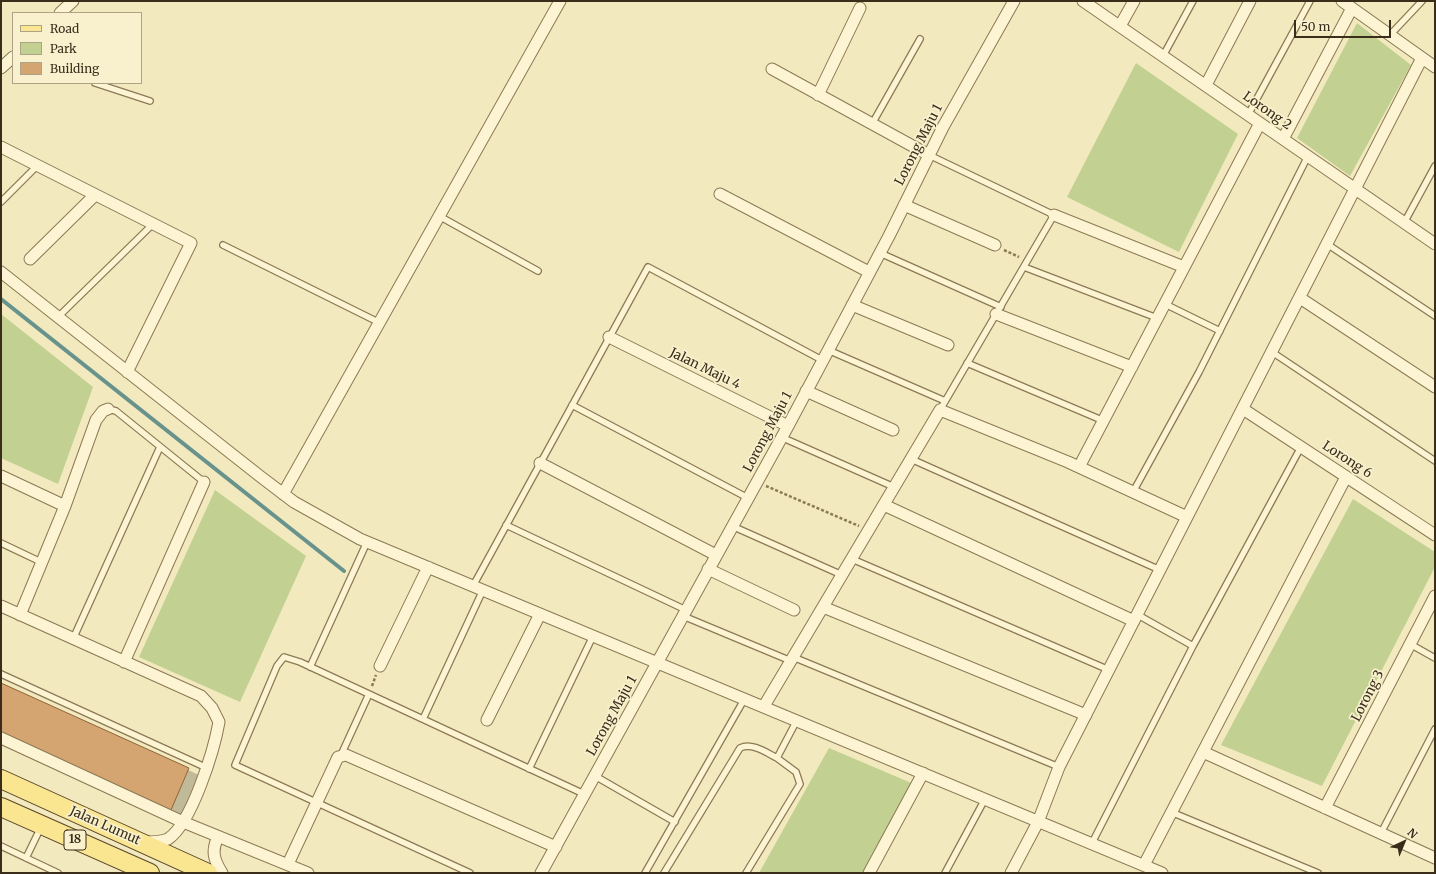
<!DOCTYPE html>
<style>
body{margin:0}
#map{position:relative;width:1436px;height:874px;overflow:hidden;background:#f2e9be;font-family:Merriweather,serif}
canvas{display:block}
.frame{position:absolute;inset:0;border:2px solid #3a2e1b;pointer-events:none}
.legend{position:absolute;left:12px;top:12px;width:130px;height:72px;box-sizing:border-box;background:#f9f1ce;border:1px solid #ada386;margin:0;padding:5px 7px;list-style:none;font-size:12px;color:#3a2e1b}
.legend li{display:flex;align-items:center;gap:8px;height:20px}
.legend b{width:20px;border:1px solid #ada386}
.north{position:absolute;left:1384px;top:822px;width:40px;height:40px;-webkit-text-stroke:3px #f9f1ce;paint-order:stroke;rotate:44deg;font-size:11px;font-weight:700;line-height:16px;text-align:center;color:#3a2e1b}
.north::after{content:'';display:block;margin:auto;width:14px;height:18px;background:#3a2e1b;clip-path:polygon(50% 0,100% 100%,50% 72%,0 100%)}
.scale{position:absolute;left:1294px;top:20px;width:97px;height:18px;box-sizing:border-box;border:2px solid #3a2e1b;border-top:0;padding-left:5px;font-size:12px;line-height:14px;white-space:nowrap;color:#3a2e1b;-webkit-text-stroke:3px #f9f1ce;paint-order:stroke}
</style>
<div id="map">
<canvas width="1436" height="874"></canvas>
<div class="frame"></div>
<ul class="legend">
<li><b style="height:5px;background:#fae591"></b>Road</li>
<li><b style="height:11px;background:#c2d191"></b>Park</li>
<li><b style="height:11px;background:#d4a570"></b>Building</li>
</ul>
<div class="north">N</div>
<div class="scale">50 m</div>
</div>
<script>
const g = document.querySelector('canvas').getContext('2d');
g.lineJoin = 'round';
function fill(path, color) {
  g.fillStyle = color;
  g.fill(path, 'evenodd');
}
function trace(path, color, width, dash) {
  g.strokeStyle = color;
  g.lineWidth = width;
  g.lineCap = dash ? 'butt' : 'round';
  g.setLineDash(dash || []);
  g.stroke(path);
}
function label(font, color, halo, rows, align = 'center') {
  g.font = font + ' Merriweather,serif';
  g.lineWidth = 3.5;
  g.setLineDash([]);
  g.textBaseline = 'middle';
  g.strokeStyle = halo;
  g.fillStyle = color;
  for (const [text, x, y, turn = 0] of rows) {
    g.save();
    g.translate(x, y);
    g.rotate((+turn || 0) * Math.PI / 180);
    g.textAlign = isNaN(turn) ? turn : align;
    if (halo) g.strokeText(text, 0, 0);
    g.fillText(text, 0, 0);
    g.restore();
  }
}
fill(new Path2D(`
 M 1357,23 L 1411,65 L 1350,176 L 1297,138 Z
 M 1136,63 L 1238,134 L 1179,252 L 1067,197 Z
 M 1,314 L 93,387 L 58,484 L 1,458 Z
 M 215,490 L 306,556 L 240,702 L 139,657 Z
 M 1353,499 L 1435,552 L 1435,567 L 1322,786 L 1221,745 Z
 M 829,748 L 916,785 L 869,873 L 759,873 Z`), '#c2d191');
fill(new Path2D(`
 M 1,684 L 199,775 L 181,815 L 1,733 Z`), '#0003');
trace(new Path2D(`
 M 1,299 L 344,571`), '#68928c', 4);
const building = new Path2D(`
 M 1,683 L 189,768 L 171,810 L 1,733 Z`);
fill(building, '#d4a570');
trace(building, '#8e6438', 1);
const service = new Path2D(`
 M 1390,35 L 1422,1
 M 1163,56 L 1193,1
 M 95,83 L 150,101
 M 1248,115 L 1310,1
 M 872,124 L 920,39
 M 929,155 L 1054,215 L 940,410
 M 1,202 L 37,166
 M 439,216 L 538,271
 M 1404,223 L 1435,166
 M 1327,244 L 1435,316
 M 223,245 L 380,323
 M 880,253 L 1001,307
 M 1024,267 L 1157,318
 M 1165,304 L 1220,331
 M 58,317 L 153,224
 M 828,350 L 945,401
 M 1272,352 L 1435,461
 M 967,363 L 1104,421
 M 572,405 L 748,498
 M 108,409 L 116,411 L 204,482
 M 781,437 L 894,487
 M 911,459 L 1160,570
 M 1133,492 L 1199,372 L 1308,156
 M 506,525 L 686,610
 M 732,526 L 842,575
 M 1,543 L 41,562
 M 852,559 L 1109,670
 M 473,586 L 648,267 L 822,360
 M 1138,615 L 1193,646
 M 683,616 L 791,661
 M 73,639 L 160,447
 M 1410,644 L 1435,658
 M 793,657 L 1059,767
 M 310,667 L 367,542
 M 1,674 L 207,768
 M 423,719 L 483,590
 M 341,755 L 369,694
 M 529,769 L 593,636
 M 595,776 L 675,822
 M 1171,812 L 1318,873
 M 1381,833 L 1435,729
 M 1092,843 L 1193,646 L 1301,447
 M 1,846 L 58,873
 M 26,858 L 41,827
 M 470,873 L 235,765 L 277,666 L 284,657 L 300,662 L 584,794
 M 645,873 L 745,698
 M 664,873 L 740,748 C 752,742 767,753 777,758 L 797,720
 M 746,873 L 800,784 L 796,772 L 777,758
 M 945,873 L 985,799`);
const minor = new Path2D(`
 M 1083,1 L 1435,244
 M 1342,1 L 1435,67
 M 60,13 L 73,1
 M 1120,26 L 1134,1
 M 1,68 L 13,57
 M 772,69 L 929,155
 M 1206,85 L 1250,1
 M 818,95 L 860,8
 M 1283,139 L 1352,8
 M 1,147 L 191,243 L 127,372
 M 720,194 L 869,272
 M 904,205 L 995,245
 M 1054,215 L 1184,267
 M 30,259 L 95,195
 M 1,272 L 261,477 L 294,502 L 360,539 L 1162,873
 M 1300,298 L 1435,387
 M 852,305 L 948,345
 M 996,314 L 1132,367
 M 609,337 L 788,426
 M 806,391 L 893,430
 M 1243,409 L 1435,535
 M 540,463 L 716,555
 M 1079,467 L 1260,123
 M 1,476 L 65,506
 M 283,494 L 560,1
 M 884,505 L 1134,621
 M 708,569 L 794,610
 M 1,606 L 201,696 L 212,708 L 219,722 C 214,750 192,823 168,839 C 162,842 151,842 144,842
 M 823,607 L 1086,715
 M 20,615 L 65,506 L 96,420 L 103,411 L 108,409
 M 124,662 L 204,482
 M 380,666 L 428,567
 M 764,706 L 940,410 L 1068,462 L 1187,517
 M 487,720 L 540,614
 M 1,738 L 183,822 L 308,873
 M 1203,752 L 1435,858
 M 1325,808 L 1435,596
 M 218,837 C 211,851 214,860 222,873
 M 288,864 L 338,757 L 346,755 L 556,847
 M 1144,865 L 1346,477
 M 541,873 L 788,426 L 889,236 L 943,127 L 1014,1
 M 869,873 L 923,773
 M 1011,873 L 1038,822 L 1059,767 L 1422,58`);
const primary = new Path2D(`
 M 1,779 L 208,873
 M 1,807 L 150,873`);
trace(service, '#8c7955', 8);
trace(minor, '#8c7955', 13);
trace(primary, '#59462a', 20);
trace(new Path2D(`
 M 1004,250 L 1019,257
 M 766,486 L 859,526
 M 372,686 L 376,675`), '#8c7955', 2.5, [3, 2]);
trace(service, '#fcf4d2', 5.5);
trace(minor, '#fcf4d2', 11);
trace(primary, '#fae591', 18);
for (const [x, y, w] of [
 [75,840,22]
]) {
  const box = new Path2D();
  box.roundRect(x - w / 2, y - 10, w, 20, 3);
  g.fillStyle = '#f9f1ce';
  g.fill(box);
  trace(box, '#3a2e1b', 1);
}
label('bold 12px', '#3a2e1b', null, [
 ["18",75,840]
]);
label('13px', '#3a2e1b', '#f9f1ce', [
 ["Lorong 2",1267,111,35],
 ["Lorong Maju 1",919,145,-63],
 ["Jalan Maju 4",705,369,26],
 ["Lorong Maju 1",768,432,-62],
 ["Lorong 6",1347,460,33],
 ["Lorong 3",1368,696,-63],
 ["Lorong Maju 1",612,716,-61],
 ["Jalan Lumut",105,826,24]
]);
</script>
